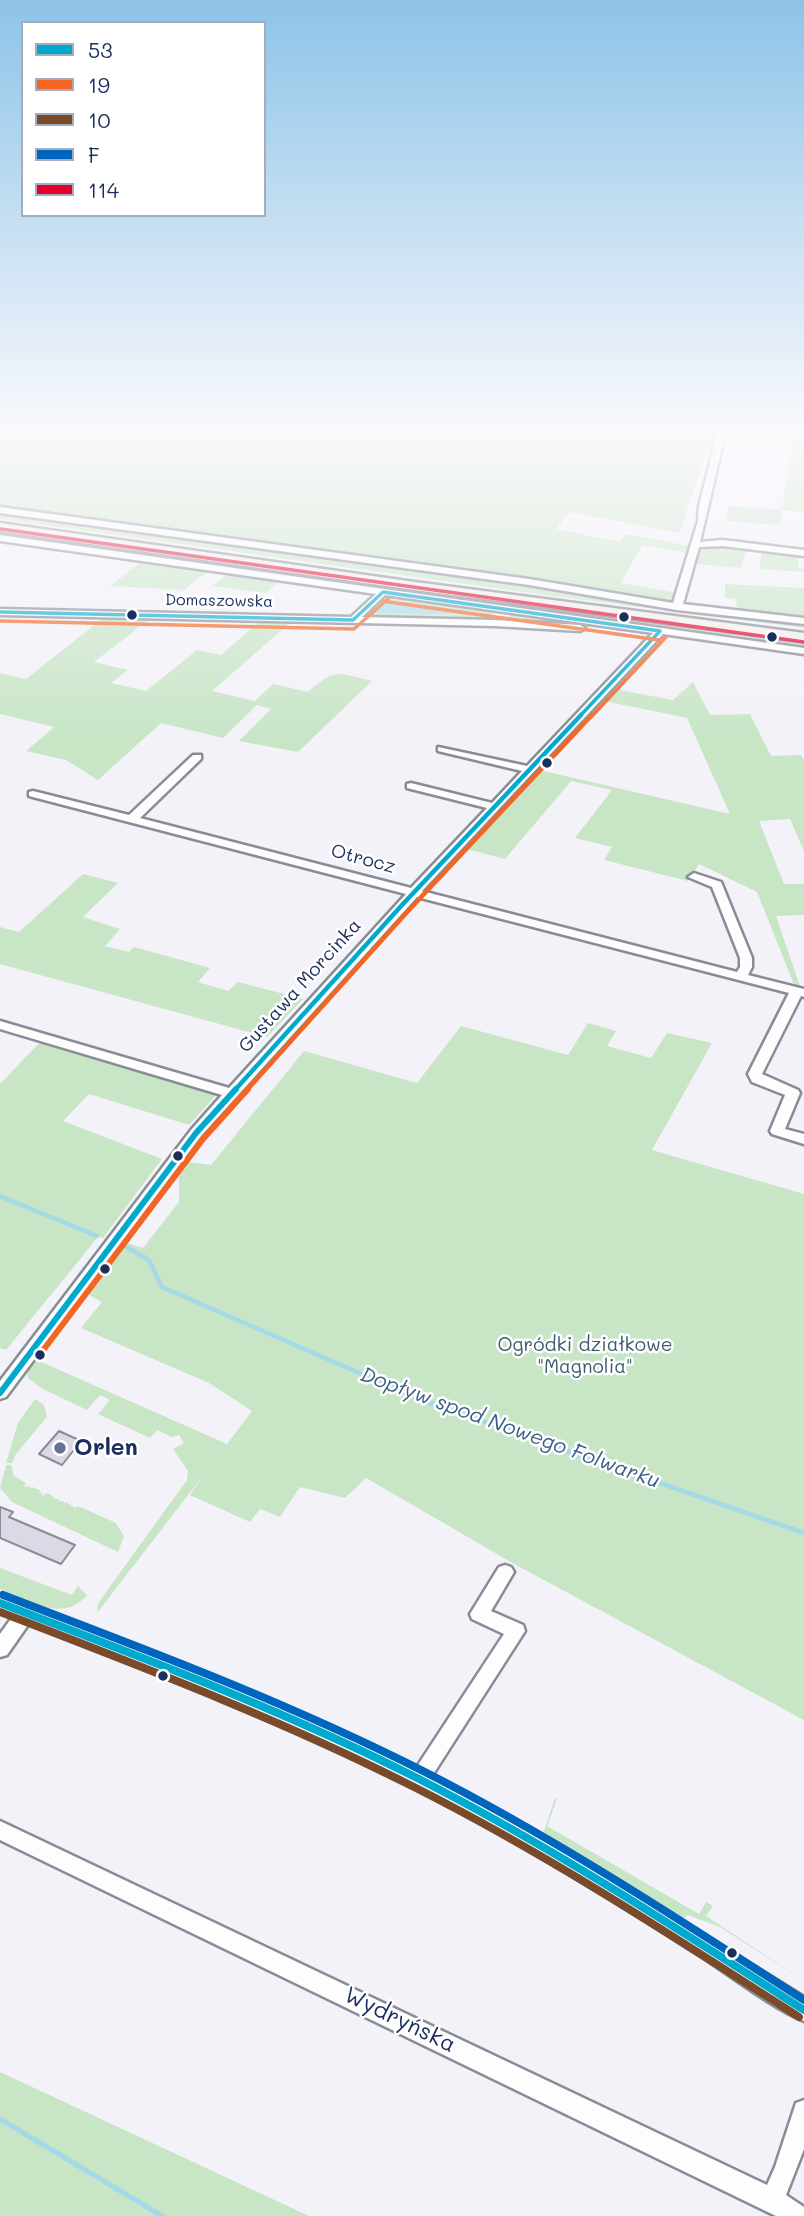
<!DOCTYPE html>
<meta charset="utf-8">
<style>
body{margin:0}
#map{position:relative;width:804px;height:2216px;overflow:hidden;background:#f3f2f8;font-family:Mali,sans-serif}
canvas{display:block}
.legend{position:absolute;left:21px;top:21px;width:245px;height:196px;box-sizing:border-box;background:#fff;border:2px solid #a4acbf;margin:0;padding:9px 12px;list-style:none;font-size:21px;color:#1b2f5e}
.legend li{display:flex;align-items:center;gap:14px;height:35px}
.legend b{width:35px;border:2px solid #a4acbf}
</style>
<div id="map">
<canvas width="804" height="2216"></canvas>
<ul class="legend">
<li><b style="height:9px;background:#00a9ce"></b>53</li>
<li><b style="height:9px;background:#f26522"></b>19</li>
<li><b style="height:9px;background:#7a4b2a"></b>10</li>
<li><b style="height:9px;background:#0065bd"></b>F</li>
<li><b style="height:9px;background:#e4002b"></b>114</li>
</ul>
</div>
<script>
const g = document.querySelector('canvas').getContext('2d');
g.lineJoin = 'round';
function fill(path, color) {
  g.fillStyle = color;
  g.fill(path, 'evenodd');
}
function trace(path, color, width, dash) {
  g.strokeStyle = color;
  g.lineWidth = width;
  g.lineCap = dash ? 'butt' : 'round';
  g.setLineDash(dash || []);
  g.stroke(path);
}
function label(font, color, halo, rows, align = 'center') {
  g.font = font + ' Mali,sans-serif';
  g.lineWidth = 5;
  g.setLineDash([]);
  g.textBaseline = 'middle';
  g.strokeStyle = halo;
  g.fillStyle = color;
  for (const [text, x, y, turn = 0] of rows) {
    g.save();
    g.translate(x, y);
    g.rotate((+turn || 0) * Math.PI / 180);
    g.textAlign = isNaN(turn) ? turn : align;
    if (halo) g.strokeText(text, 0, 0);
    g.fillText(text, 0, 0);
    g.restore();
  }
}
fill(new Path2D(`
 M 0,430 L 719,430 L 713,448 L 708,449 L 679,533 L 570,512 L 556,529 L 619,542 L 625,534 L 690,546 L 686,553 L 642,545 L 621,583 L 678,593 L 675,602 L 535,579 L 0,506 Z
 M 761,430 L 804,430 L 804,512 L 782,510 L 779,525 L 725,521 L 729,506 L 782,510 L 791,448 L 759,444 Z
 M 0,511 L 527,584 L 672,608 L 804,624 L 804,628 L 537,594 L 0,519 Z
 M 0,531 L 458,596 L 804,641 L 804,649 L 745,640 L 744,636 L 729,635 L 725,637 L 0,536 Z
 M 708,545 L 747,548 L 741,568 L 695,564 L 701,546 Z
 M 762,553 L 798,557 L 799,568 L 804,569 L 804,572 L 759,569 Z
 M 141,562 L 208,571 L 184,590 L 110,586 Z
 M 227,574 L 280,581 L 266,593 L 212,586 Z
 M 725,584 L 804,588 L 804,619 L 739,611 L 735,599 L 725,598 Z
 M 386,596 L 491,609 L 493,616 L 507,618 L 514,613 L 648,632 L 651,637 L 650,639 L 645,633 L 638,631 L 577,626 L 369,618 L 365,616 L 365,613 Z
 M 103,618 L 150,619 L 94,662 L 128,670 L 111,683 L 146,691 L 197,650 L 221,655 L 259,622 L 290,623 L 212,691 L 255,701 L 273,684 L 308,692 C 337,667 337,673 372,681 L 298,752 L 239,741 L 271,709 L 257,705 L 223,738 L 161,723 L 98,780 L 66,760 L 26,751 L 54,727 L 0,714 L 0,673 L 26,679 Z
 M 693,682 L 710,715 L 750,714 L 771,756 L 801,755 L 804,760 L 804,851 L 790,819 L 759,821 L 784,884 L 804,884 L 804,915 L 776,916 L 801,989 L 795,987 L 757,892 L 699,864 L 688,881 L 604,860 L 612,847 L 575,838 L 612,790 L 571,781 L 505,859 L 463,848 L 539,770 L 730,814 L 687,718 L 604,701 L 615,689 L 673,700 Z
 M 83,874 L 118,883 L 83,917 L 120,929 L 105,946 L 129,952 L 134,947 L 210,968 L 198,982 L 228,991 L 238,982 L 303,999 L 267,1037 L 0,964 L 0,927 L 19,932 Z
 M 588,1023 L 616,1031 L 607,1046 L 651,1058 L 667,1033 L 712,1043 L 652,1150 L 804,1194 L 804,1720 L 516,1565 L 366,1478 L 345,1498 L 300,1487 L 280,1517 L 260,1509 L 250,1522 L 190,1495 L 202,1477 L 97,1613 L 98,1604 L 106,1592 L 187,1480 L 188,1471 L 173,1449 L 184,1443 L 179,1435 L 172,1437 L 157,1430 L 150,1438 L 98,1414 L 110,1400 L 100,1395 L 87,1410 L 43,1389 L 28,1378 L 27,1368 L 31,1362 L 39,1361 L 227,1444 L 252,1411 L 209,1383 L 81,1328 L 102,1302 L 87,1294 L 122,1244 L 127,1243 L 143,1248 L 179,1202 L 179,1173 L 188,1162 L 211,1165 L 304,1051 L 417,1083 L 461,1026 L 568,1055 Z
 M 41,1041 L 219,1092 L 189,1125 L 89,1094 L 63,1121 L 162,1159 L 103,1238 L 86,1232 L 98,1237 L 6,1350 L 0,1348 L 0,1084 Z
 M 35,1399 L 44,1405 L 47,1417 L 16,1454 L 12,1463 L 6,1463 L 18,1423 Z
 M 6,1465 L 11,1465 L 14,1476 L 26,1483 L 24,1487 L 30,1486 L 29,1490 L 32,1487 L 40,1490 L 39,1493 L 44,1492 L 41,1494 L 43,1496 L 47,1493 L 54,1497 L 54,1499 L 59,1499 L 58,1501 L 63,1501 L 64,1504 L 66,1502 L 75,1508 L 78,1506 L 116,1523 L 124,1536 L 118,1552 L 12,1502 L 0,1488 Z
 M 0,1568 L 72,1595 L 78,1586 L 87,1595 C 63,1624 29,1600 0,1589 Z
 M 555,1798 L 557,1799 L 547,1826 L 699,1914 L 706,1902 L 713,1906 L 706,1916 L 804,1981 L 720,1927 L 688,1915 L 682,1919 L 543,1834 Z
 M 0,2072 L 309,2216 L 0,2216 Z`), '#c8e5c6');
fill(new Path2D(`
 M 386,602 L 465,612 L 472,614 L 374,613 Z`), '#a4dae7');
trace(new Path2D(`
 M 751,637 L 804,645`), '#a4dae7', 2.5);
trace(new Path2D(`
 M 0,1196 L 97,1236
 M 122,1244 L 149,1260 L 162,1287 L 421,1400 L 804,1533`), '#a4dae7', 4.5);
trace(new Path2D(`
 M 0,2119 L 162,2216`), '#a4dae7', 5);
const building = new Path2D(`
 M 59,1431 L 81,1441 L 62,1465 L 39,1454 Z
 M 0,1507 L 13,1512 L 9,1517 L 75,1545 L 61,1564 L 0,1538 Z`);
fill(building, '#dad9e5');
trace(building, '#888c97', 2);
const minor = new Path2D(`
 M 718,430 L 726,430 L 700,542 L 723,540 L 804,550 L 804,556 L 723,546 L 699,547 L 683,604 L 804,618 L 804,624 L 677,610 L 529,585 L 0,513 L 0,507 L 529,579 L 673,603 L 698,521 L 699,506 Z
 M 0,535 L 804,648 L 804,654 L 663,634 L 422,891 L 737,972 L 740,967 L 740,958 L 712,887 L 688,877 L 694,873 L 721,882 L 752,958 L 752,967 L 748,975 L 804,989 L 804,997 L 801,996 L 762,1074 L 798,1090 L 800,1093 L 785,1129 L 804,1134 L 804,1144 L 772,1134 L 770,1131 L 785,1095 L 752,1082 L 748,1074 L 789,993 L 417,897 L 201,1136 L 6,1397 L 0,1399 L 0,1381 L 191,1130 L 222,1095 L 0,1029 L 0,1021 L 229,1088 L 406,894 L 29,796 L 29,792 L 33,791 L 129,815 L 193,755 L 201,755 L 201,759 L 140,818 L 411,888 L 487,808 L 407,788 L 407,784 L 411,783 L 492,803 L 522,771 L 438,751 L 438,747 L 527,766 L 653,633 L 385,595 L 362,617 L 495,620 L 580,625 L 585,628 L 580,631 L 495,626 L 0,615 L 0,609 L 351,617 L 376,594 L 0,541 Z
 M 505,1565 L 511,1567 L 514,1572 L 491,1611 L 523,1625 L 525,1631 L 432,1776 L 573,1854 L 804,1997 L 804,2021 C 773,2008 734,1978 705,1959 C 642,1918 577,1878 511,1840 C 358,1752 195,1686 30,1622 L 7,1655 L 0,1657 L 0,1634 L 13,1616 L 0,1611 L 0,1595 C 141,1644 281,1703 416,1768 L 504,1634 L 472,1619 L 470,1614 L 499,1567 Z
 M 0,1821 L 767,2185 L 775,2167 L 796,2103 L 804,2100 L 804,2149 L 786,2195 L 804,2207 L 804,2216 L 776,2216 L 0,1840 Z`);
const highway = new Path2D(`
 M 0,523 L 415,582 L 804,633 L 804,641 L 415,590 L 0,531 Z`);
trace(minor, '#888c97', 5);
trace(highway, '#888c97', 5);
fill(minor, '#fdfdfe');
fill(highway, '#f4efea');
trace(new Path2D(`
 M 383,592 L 660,631
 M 0,612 L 353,620 L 383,592
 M 579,717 L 660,631`), '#00a9ce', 3.5);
trace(new Path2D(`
 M 234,1091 L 402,905 L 581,715`), '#00a9ce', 4.5);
trace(new Path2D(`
 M 0,1393 L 196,1133 L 236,1089`), '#00a9ce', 6);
trace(new Path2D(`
 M 0,1603 C 141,1657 284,1710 419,1779 C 552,1847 678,1929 804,2010`), '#00a9ce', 8);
trace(new Path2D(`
 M 382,601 L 659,640
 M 0,621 L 354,629 L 389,598
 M 591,717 L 666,637`), '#f26522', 3.5);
trace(new Path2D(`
 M 246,1091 L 408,911 L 592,715`), '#f26522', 4.5);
trace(new Path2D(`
 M 38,1357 L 203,1139 L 248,1089`), '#f26522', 6);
trace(new Path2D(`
 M 0,1612 C 140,1666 280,1719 414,1787 C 547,1854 673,1936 799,2017`), '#7a4b2a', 8);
trace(new Path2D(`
 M 3,1595 C 145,1649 287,1702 423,1771 C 555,1838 680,1920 804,2000`), '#0065bd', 8);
trace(new Path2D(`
 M 1,529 L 804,642`), '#e4002b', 3.5);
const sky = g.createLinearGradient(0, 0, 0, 740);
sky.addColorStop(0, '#8dc3e8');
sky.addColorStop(0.58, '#faf9fc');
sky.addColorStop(1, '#faf9fc00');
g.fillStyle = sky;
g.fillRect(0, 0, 804, 740);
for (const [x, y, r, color] of [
 [132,615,6,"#1b2f5e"],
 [624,617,6,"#1b2f5e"],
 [772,637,6,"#1b2f5e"],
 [547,763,6,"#1b2f5e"],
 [178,1156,6,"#1b2f5e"],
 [105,1269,6,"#1b2f5e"],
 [40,1355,6,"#1b2f5e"],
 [60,1448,7,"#677394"],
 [163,1676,6,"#1b2f5e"],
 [732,1953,6,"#1b2f5e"]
]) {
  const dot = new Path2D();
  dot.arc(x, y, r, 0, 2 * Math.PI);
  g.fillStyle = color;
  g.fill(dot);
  trace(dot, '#fff', 2.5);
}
label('16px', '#1b2f5e', '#fff', [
 ["Domaszowska",219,601,1]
]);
label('19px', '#1b2f5e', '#fff', [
 ["Otrocz",363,859,15],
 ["Gustawa Morcinka",300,986,-48]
]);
label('19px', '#3d5a6e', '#fff', [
 ["Ogródki działkowe",585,1345],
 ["\"Magnolia\"",585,1367]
]);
label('italic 21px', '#3a5f85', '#fff', [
 ["Dopływ spod Nowego Folwarku",510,1428,20]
]);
label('bold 23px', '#1b2f5e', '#fff', [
 ["Orlen",74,1448]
], 'left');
label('23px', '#1b2f5e', '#fff', [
 ["Wydryńska",400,2020,26]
]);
</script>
